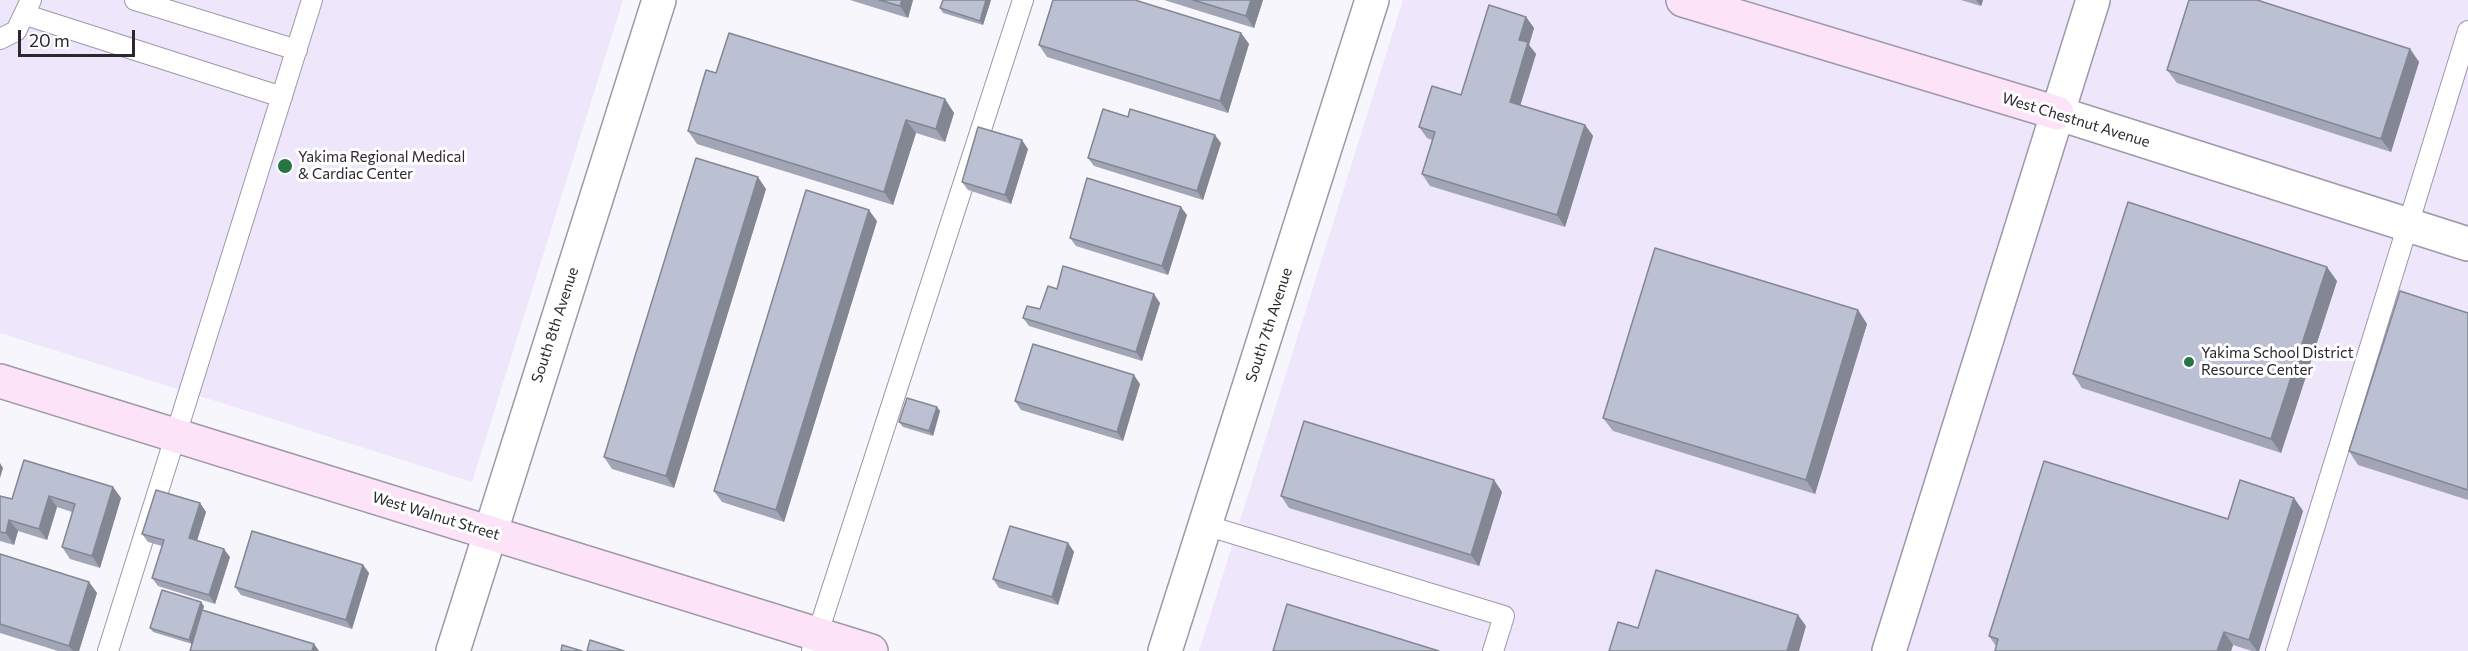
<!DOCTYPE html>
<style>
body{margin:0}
#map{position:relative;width:2468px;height:651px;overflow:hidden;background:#f8f6fd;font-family:Commissioner,sans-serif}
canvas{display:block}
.scale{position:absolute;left:18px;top:30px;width:117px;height:27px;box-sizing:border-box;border:3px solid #2a272e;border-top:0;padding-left:8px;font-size:18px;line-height:21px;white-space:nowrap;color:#2a272e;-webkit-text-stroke:4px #fff;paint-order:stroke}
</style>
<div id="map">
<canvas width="2468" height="651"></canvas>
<div class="scale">20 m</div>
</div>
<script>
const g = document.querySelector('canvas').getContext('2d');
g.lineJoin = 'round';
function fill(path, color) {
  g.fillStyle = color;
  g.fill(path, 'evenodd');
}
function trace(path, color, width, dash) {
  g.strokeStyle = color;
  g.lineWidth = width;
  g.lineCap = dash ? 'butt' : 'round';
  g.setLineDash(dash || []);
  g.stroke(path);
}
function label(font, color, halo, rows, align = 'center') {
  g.font = font + ' Commissioner,sans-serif';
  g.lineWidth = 6;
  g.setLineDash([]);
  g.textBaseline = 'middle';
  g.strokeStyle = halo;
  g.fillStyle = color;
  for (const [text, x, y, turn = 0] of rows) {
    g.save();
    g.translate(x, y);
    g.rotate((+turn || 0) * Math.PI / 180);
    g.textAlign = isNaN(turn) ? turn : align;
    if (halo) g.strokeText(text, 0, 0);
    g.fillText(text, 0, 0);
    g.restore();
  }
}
fill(new Path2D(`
 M 0,0 L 623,0 L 472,482 L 0,333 Z
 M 1403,0 L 2468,0 L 2468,651 L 1199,651 Z`), '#eee6fb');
const lane = new Path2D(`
 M 135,0 L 297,50
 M 26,15 L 282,97
 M 0,39 L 16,31 L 31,0
 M 1205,525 L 1504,616 L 1493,651
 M 108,651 L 312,0
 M 812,651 L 1023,0
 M 2276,651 L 2468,31`);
const street = new Path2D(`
 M 2057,113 L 2468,244
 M 453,651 L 659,0
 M 1165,651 L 1372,0
 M 1889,651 L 2093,0`);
const secondary = new Path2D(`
 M 1683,0 L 2057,113
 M 0,381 L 871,651`);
trace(lane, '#9e98a9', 22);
trace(street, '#9e98a9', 36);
trace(secondary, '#9e98a9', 36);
trace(lane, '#fff', 20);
trace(street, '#fff', 33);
trace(secondary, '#fce3f8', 33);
fill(new Path2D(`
 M 850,0 L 913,0 L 908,18 Z
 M 991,0 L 983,25 L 943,13 L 940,8 Z
 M 1164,0 L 1263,0 L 1254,28 Z
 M 1961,0 L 1983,0 L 1981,6 Z
 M 1526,17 L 1534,28 L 1529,45 L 1536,54 L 1520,105 L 1585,125 L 1593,136 L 1565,227 L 1430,186 L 1422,174 L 1432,140 L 1427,138 L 1419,127 L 1461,95 Z
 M 1241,33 L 1249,44 L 1228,113 L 1047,57 L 1039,45 Z
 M 2410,49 L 2419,62 L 2391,152 L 2177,83 L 2167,70 Z
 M 716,73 L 945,99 L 954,113 L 945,142 L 916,133 L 893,205 L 697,144 L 688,131 Z
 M 1128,117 L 1221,143 L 1203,200 L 1094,166 L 1088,158 Z
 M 1028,149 L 1011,204 L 968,190 L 962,182 Z
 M 766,189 L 674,488 L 612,469 L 604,457 Z
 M 1187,215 L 1168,275 L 1076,246 L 1070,238 Z
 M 877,221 L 784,522 L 722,502 L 714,491 Z
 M 2337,281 L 2281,453 L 2082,388 L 2073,374 Z
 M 1057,289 L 1160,303 L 1142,361 L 1029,326 L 1023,318 L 1040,309 Z
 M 1858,310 L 1867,324 L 1815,494 L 1613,431 L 1603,418 Z
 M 2468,313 L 2468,500 L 2358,465 L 2349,451 Z
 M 1140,384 L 1123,441 L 1021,410 L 1015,401 Z
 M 937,407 L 940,411 L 933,436 L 903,427 L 899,422 Z
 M 1494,480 L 1502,492 L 1479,566 L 1289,508 L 1281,496 Z
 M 113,487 L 121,498 L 100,568 L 70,559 L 62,547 L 72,512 L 57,507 L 47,540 L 18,531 L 14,545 L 0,541 L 0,496 L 12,499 Z
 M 2294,498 L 2303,511 L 2259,651 L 2252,651 L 2233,645 L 2231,651 L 1995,651 L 1996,646 L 1989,636 L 2228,519 Z
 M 200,503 L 206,512 L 197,540 L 230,557 L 215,604 L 158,586 L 152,578 L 162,546 L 148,542 L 142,534 Z
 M 1068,543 L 1074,552 L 1058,605 L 999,588 L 993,579 Z
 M 0,554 L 89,582 L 97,593 L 79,651 L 58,651 L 0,633 Z
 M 363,565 L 369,573 L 352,629 L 241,595 L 235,587 Z
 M 204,606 L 203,610 L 314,644 L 319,651 L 190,651 L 192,644 L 153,632 L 150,628 Z`), '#a1a5b5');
fill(new Path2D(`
 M 902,0 L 913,0 L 908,18 L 900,6 Z
 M 986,0 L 991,0 L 983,25 L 980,21 Z
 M 1251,0 L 1263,0 L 1254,28 L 1246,16 Z
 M 1976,0 L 1983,0 L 1981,6 Z
 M 1526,17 L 1534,28 L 1529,45 L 1536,54 L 1518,113 L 1510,102 L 1519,40 Z
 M 1241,33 L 1249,44 L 1228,113 L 1220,101 Z
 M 2410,49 L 2419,62 L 2391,152 L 2381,139 Z
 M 945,99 L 954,113 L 945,142 L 936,129 Z
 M 906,120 L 916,133 L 893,205 L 884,192 Z
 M 1585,125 L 1593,136 L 1565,227 L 1557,215 Z
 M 1215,135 L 1221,143 L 1203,200 L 1197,191 Z
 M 1022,140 L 1028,149 L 1011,204 L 1005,195 Z
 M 758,177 L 766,189 L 674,488 L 666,476 Z
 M 1181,207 L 1187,215 L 1168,275 L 1162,266 Z
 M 869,210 L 877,221 L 784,522 L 776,510 Z
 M 2327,267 L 2337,281 L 2281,453 L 2271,439 Z
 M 1154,294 L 1160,303 L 1142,361 L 1136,352 Z
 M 1858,310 L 1867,324 L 1815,494 L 1806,480 Z
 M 1134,375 L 1140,384 L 1123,441 L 1117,432 Z
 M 937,407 L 940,411 L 933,436 L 929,431 Z
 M 0,463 L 3,468 L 0,478 Z
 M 1494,480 L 1502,492 L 1479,566 L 1471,555 Z
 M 113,487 L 121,498 L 100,568 L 92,556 Z
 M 49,496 L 57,507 L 47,540 L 39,529 Z
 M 2294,498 L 2303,511 L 2259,651 L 2257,651 L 2249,640 Z
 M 200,503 L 206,512 L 195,547 L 189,538 Z
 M 9,520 L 18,531 L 14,545 L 6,533 Z
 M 1068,543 L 1074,552 L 1058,605 L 1052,597 Z
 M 224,549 L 230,557 L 215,604 L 209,595 Z
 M 363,565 L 369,573 L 352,629 L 346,620 Z
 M 89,582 L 97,593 L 79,651 L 73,651 L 69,646 Z
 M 201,602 L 204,606 L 192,645 L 189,640 Z
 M 1798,615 L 1806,626 L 1799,651 L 1787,651 Z
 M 2224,632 L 2233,645 L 2231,651 L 2217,651 Z
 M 314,644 L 319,651 L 312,651 Z`), '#838693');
const building = new Path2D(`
 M 879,0 L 902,0 L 900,6 Z
 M 943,0 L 986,0 L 980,21 L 940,8 Z
 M 1053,0 L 1135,0 L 1241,33 L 1220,101 L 1039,45 Z
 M 1193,0 L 1251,0 L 1246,16 Z
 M 2189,0 L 2257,0 L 2410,49 L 2381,139 L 2167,70 Z
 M 1489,5 L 1526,17 L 1519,40 L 1528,42 L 1510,102 L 1585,125 L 1557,215 L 1422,174 L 1435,132 L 1419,127 L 1432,86 L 1461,95 Z
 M 729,33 L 945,99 L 936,129 L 906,120 L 884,192 L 688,131 L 706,70 L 716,73 Z
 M 1103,109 L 1128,117 L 1130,109 L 1215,135 L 1197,191 L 1088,158 Z
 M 978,127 L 1022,140 L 1005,195 L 962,182 Z
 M 696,158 L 758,177 L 666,476 L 604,457 Z
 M 1087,178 L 1181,207 L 1162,266 L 1070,238 Z
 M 806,190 L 869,210 L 776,510 L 714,491 Z
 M 2128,202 L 2327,267 L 2271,439 L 2073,374 Z
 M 1655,248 L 1858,310 L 1806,480 L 1603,418 Z
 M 1063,266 L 1154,294 L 1136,352 L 1023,318 L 1027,306 L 1040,309 L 1048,286 L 1057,289 Z
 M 2400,291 L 2468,313 L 2468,490 L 2349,451 Z
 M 1033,344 L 1134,375 L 1117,432 L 1015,401 Z
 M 907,398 L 937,407 L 929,431 L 899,422 Z
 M 1304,421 L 1494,480 L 1471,555 L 1281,496 Z
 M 24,460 L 113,487 L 92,556 L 62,547 L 75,504 L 49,496 L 39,529 L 9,520 L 6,533 L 0,532 L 0,496 L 12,499 Z
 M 2044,461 L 2228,519 L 2240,480 L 2294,498 L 2249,640 L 2224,632 L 2217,651 L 1995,651 L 1998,639 L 1989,636 Z
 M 156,490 L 200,503 L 189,538 L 224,549 L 209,595 L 152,578 L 164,540 L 142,534 Z
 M 1010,526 L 1068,543 L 1052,597 L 993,579 Z
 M 252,531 L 363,565 L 346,620 L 235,587 Z
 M 0,554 L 89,582 L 69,646 L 0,624 Z
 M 1656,570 L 1798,615 L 1787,651 L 1609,651 L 1618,622 L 1638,628 Z
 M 162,590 L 201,602 L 189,640 L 150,628 Z
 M 1287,604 L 1439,651 L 1273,651 Z
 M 202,610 L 314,644 L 312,651 L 190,651 Z
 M 590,640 L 624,651 L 587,651 Z
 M 562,645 L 582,651 L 561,651 Z`);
fill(building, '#bbc0d2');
trace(building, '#838693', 1.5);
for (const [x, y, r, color] of [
 [285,166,8,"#277443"],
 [2189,362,6,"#277443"]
]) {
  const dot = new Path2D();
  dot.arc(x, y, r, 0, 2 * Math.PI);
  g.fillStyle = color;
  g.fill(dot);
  trace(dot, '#fff', 2);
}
label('15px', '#2a272e', '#fff', [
 ["West Chestnut Avenue",2076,120,17],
 ["South 8th Avenue",555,325,-72],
 ["South 7th Avenue",1269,325,-72],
 ["West Walnut Street",436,516,17]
]);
label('15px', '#2a272e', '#fff', [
 ["Yakima Regional Medical",298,157],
 ["& Cardiac Center",298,174],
 ["Yakima School District",2201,353],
 ["Resource Center",2201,370]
], 'left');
</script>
